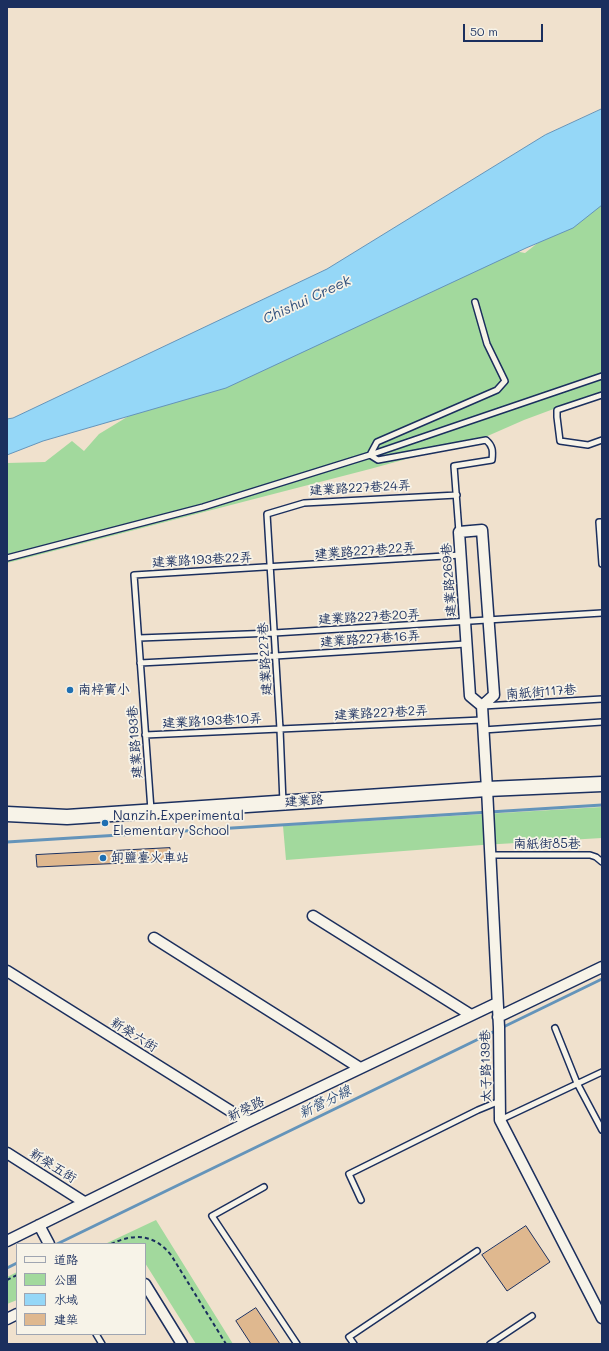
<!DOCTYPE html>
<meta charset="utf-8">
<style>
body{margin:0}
#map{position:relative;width:609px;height:1351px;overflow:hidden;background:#f0e1cd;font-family:Mali,"LXGW WenKai TC",sans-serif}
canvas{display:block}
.frame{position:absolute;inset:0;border:8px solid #1b2f5e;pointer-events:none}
.legend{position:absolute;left:16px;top:1243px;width:130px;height:92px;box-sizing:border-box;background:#f7f3e8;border:1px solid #9fa5b1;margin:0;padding:5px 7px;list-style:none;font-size:12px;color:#1b2f5e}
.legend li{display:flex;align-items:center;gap:8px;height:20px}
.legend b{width:20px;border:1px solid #9fa5b1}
.scale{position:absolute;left:463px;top:24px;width:80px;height:18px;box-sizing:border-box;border:2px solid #1b2f5e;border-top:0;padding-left:5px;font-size:12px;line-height:14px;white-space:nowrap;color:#1b2f5e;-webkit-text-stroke:3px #f7f3e8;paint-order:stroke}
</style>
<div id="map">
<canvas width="609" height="1351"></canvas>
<div class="frame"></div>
<ul class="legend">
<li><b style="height:5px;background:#f7f3e8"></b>道路</li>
<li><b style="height:11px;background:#a2d99d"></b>公園</li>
<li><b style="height:11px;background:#95d7f7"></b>水域</li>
<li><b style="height:11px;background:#dfb88f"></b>建築</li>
</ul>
<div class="scale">50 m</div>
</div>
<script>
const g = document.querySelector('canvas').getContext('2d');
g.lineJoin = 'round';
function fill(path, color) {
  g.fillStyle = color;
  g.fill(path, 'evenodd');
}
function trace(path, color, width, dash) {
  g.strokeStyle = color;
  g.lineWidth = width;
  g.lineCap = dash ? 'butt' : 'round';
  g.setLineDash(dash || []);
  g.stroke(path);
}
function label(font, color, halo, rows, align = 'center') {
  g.font = font + ' Mali,"LXGW WenKai TC",sans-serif';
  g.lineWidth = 3.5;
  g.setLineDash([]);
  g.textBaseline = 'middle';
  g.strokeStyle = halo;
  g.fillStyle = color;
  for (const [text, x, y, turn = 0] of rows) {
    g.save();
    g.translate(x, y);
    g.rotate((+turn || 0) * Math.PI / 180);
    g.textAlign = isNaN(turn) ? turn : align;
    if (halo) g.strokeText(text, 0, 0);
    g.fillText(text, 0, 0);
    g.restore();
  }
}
fill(new Path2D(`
 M 602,192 L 602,391 L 524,420 L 483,438 L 370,469 L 7,563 L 7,463 L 45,462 L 72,441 L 84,451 L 99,434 L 203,371 L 488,246 L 525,253 Z
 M 602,807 L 602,838 L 482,845 L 286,860 L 283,826 Z
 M 156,1220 L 233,1344 L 196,1344 L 145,1263 L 145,1244 L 105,1244 Z
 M 17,1272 L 17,1300 L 7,1304 L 7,1277 Z`), '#a2d99d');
const water = new Path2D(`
 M 602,109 L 602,205 L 573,228 L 526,248 L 226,388 L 43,441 L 7,455 L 7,419 L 13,418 L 327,269 L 545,135 Z`);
fill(water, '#95d7f7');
trace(water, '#6494ba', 1);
trace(new Path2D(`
 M 7,842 L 602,805
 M 57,1244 L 602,979
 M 7,1268 L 17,1263`), '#6494ba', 3);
const building = new Path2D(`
 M 170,848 L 170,861 L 37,867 L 36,855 Z
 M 526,1226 L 550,1262 L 507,1291 L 482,1255 Z
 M 256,1308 L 280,1344 L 251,1344 L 236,1321 Z`);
fill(building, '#dfb88f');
trace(building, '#1b2f5e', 1);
const lane = new Path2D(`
 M 602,395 L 557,410 L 557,417 L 560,441 L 588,445 L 602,440
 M 602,522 L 599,522 L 602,564
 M 459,532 L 454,466 L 492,460 C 493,451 493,446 486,440 L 378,460 L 370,455 L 377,442 L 497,390 L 505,381 L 487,344 L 475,302
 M 7,558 L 203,507 L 370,455 L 602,376
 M 139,638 L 274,633 L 602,613
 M 140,663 L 275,656 L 466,644
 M 483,706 L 602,699
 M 483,730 L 602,722
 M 145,735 L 482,720
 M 283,803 L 280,729 L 267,514 L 304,503 L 457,495
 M 151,810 L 134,575 L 461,555
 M 490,855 L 590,855 L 596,857 L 602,862
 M 555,1028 L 577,1083 L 602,1130
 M 500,1120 L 602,1072
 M 264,1187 L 212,1216 L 297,1344
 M 361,1200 L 349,1174 L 478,1110 L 500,1101
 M 96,1334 L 102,1344
 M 354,1344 L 349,1337 L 477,1251
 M 490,1344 L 532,1316`);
const street = new Path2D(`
 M 482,706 L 494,695 L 482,530 L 459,532 L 470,696 L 482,706 L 487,789 L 499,1027 L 500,1120 L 602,1318
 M 313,916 L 471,1015
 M 154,938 L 360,1068
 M 7,971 L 248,1122
 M 498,1017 L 602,967
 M 7,1153 L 84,1202
 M 39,1225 L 49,1244
 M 7,1241 L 248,1122 L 497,1003
 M 145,1284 L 182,1344
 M 7,1319 L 17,1314`);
const secondary = new Path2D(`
 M 7,814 L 67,817 L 487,789 L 602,784`);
trace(lane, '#1b2f5e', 8);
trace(street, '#1b2f5e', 13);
trace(secondary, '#1b2f5e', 17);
trace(new Path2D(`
 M 111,1244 C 134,1233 154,1234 171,1255 L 226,1344
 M 7,1280 L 17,1275`), '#1b2f5e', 2, [4, 3]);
trace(lane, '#f7f3e8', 5);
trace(street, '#f7f3e8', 10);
trace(secondary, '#f7f3e8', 14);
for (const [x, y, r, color] of [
 [70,690,4,"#1f6fb2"],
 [105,823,4,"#1f6fb2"],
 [103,858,4,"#1f6fb2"]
]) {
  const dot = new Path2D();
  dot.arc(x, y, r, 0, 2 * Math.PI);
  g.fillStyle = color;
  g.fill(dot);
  trace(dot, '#f7f3e8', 1.5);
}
label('13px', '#1b2f5e', '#f7f3e8', [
 ["建業路227巷24弄",360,488,-3],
 ["建業路227巷22弄",365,551,-4],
 ["建業路193巷22弄",202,560,-3],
 ["建業路269巷",449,580,-94],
 ["建業路227巷20弄",369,617,-3],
 ["建業路227巷16弄",370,639,-4],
 ["建業路227巷",265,659,-93],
 ["南紙街117巷",541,692,-4],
 ["建業路227巷2弄",381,713,-3],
 ["建業路193巷10弄",212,721,-3],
 ["建業路193巷",135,742,-94],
 ["建業路",304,801,-4],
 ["南紙街85巷",547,844],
 ["新榮六街",134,1035,32],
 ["太子路139巷",486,1066,-91],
 ["新榮路",246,1109,-26],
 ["新榮五街",53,1166,32]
]);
label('13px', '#1b2f5e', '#f7f3e8', [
 ["南梓實小",78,690],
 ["Nanzih Experimental",113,816],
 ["Elementary School",113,831],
 ["卸鹽臺火車站",111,858]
], 'left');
label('italic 14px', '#33517d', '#f7f3e8', [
 ["Chishui Creek",307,300,-25],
 ["新營分線",325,1102,-26]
]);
</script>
